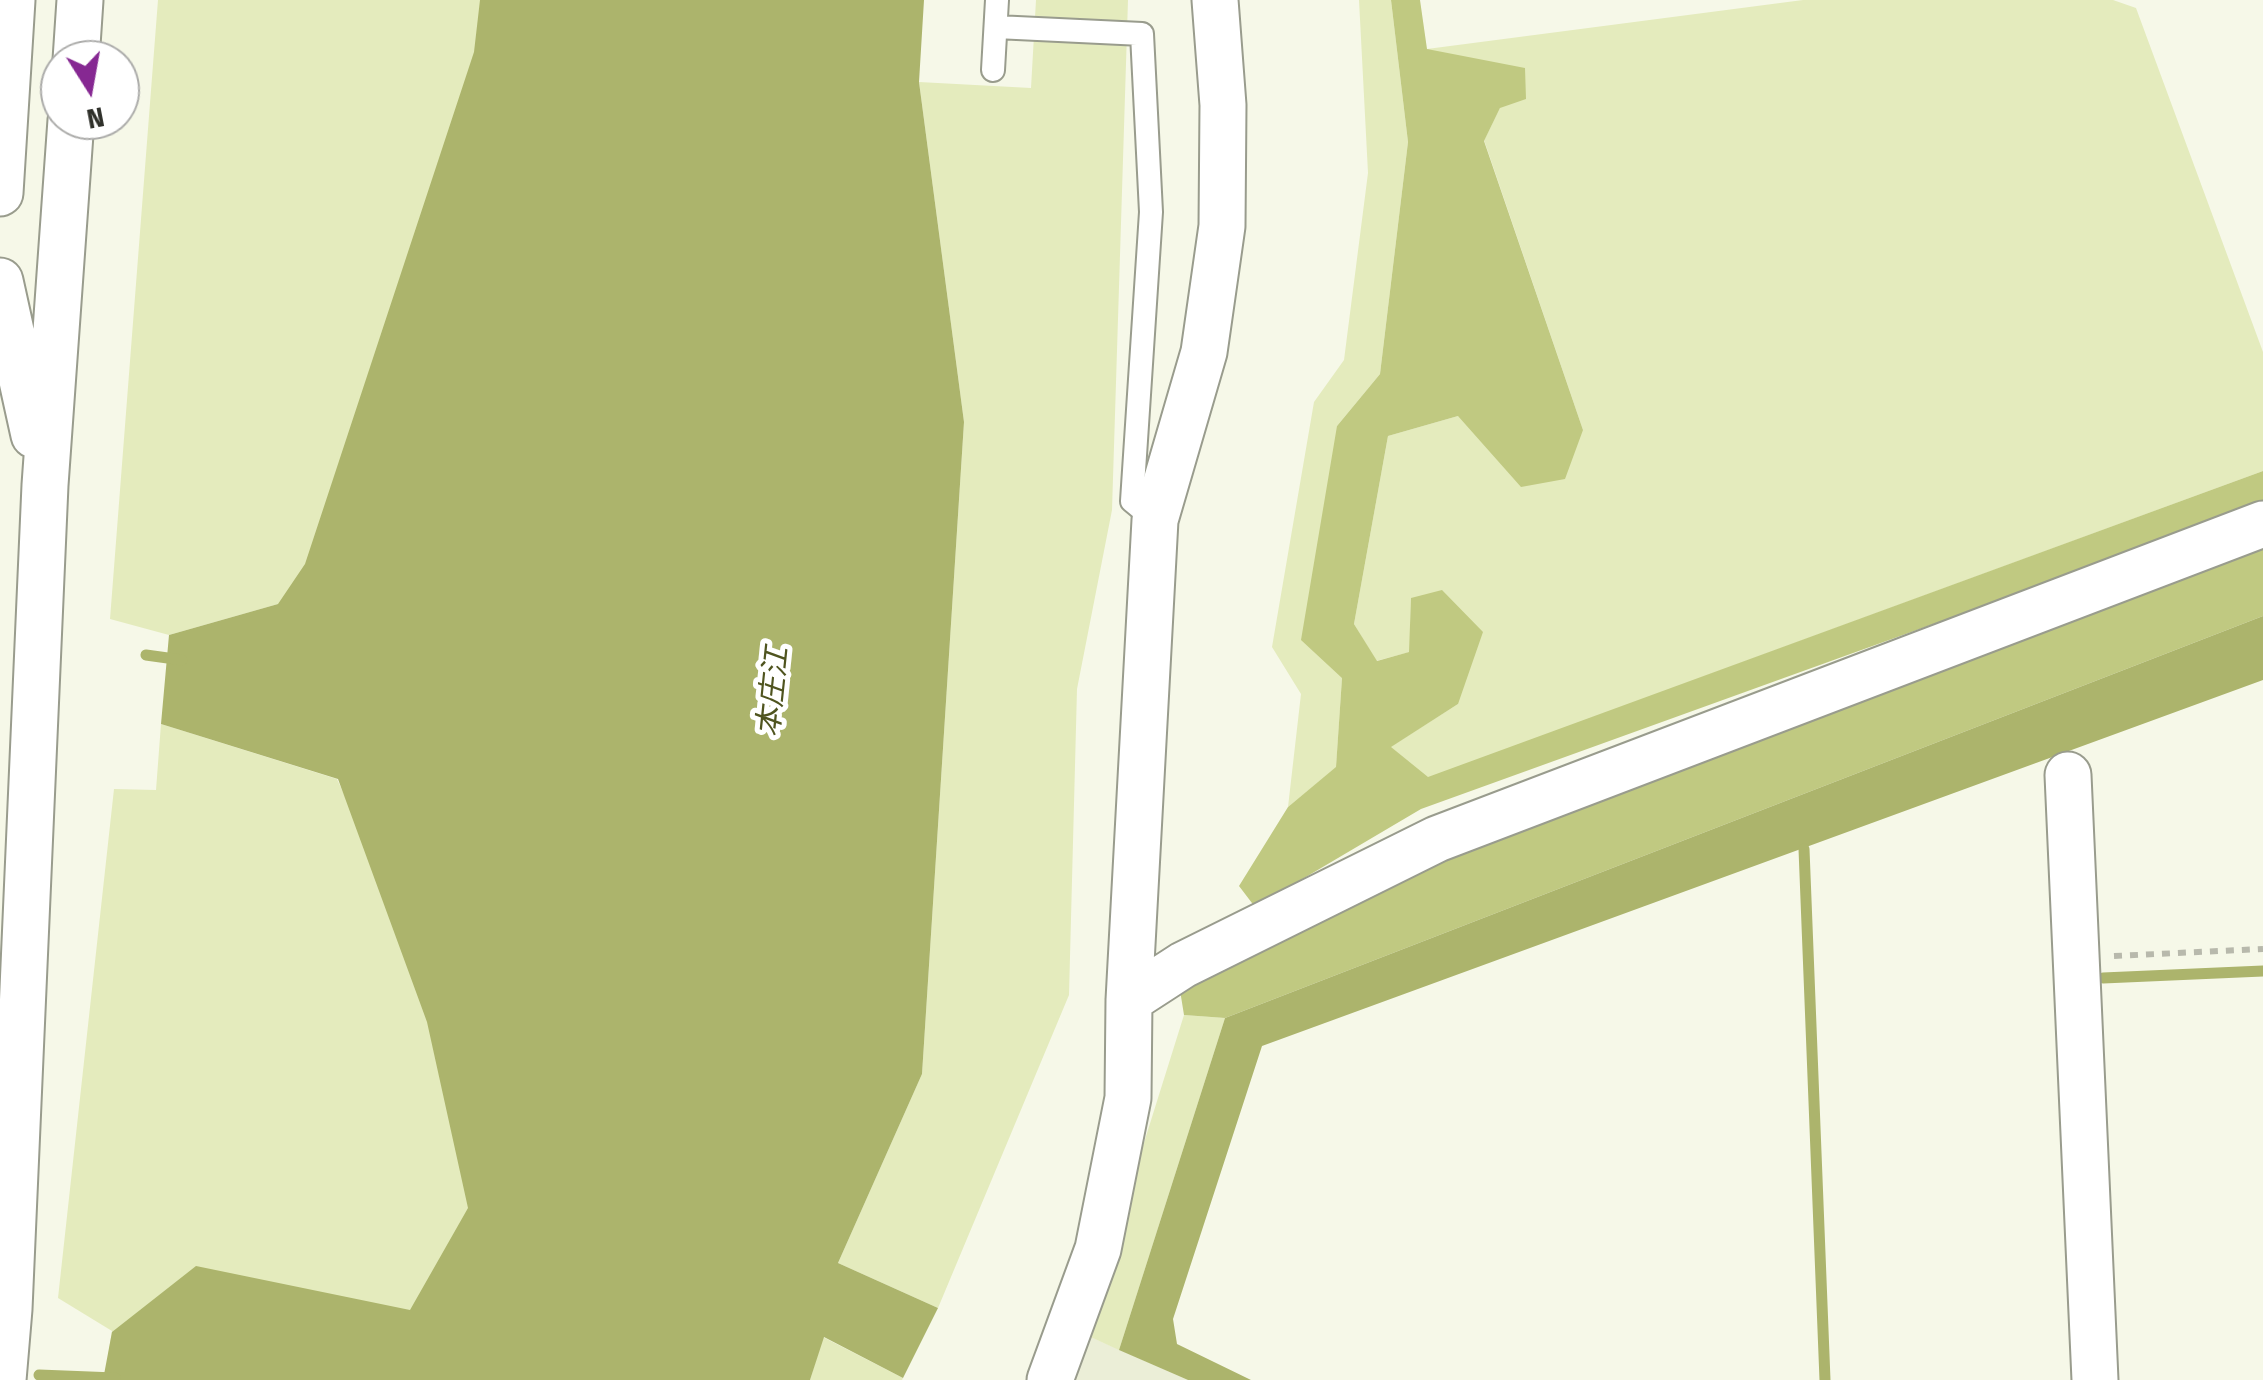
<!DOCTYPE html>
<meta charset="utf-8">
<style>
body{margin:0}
#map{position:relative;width:2263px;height:1380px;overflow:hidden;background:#f6f8e8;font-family:"Fira Sans Condensed",sans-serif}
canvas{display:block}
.north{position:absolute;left:40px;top:40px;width:100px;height:100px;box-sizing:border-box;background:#fff;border:2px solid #acacaa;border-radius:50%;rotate:169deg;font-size:28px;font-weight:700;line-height:40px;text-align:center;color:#2f302a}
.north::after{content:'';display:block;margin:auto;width:35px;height:45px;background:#862892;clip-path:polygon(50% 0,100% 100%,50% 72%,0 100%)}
</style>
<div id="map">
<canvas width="2263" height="1380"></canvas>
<div class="north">N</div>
</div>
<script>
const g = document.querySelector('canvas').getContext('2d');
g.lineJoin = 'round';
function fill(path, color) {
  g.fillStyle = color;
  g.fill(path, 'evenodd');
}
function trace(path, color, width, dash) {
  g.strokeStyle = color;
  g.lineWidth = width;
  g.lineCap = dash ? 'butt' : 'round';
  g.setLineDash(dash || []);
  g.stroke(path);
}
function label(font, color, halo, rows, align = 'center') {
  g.font = font + ' "Fira Sans Condensed","Noto Sans JP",sans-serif';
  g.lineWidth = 10;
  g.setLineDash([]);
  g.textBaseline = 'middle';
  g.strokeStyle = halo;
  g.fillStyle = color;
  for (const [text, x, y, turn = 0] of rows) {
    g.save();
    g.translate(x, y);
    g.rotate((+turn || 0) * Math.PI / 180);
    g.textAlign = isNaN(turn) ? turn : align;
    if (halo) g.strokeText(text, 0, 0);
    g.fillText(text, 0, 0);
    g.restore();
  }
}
fill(new Path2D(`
 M 1084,1334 L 1188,1380 L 1068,1380 Z`), '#ebeed7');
fill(new Path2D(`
 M 158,0 L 571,0 L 363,586 L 278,604 L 169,635 L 110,619 Z
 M 1036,0 L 1128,0 L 1112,510 L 1077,689 L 1069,995 L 938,1308 L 838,1263 L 922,1074 L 964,422 L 919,82 L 1031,88 Z
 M 1359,0 L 1391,0 L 1408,142 L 1380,374 L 1337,426 L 1342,678 L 1336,768 L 1288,807 L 1301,694 L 1272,647 L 1314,402 L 1344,360 L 1368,173 Z
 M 1803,0 L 2113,0 L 2136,8 L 2263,352 L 2263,471 L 1428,778 L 1390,747 L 1458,704 L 1411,598 L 1410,652 L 1376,661 L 1354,624 L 1388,436 L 1458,416 L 1583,430 L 1484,140 L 1500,108 L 1427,49 Z
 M 161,724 L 337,779 L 589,1328 L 108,1356 L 112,1331 L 58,1298 L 114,789 L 156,790 Z
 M 1184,1015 L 1225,1018 L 1119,1350 L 1084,1334 Z
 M 823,1337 L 903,1378 L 902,1380 L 810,1380 Z`), '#e4ebbd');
fill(new Path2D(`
 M 1391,0 L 1420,0 L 1427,49 L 1525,68 L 1526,99 L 1500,108 L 1484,141 L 1583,430 L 1565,479 L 1521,487 L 1458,416 L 1388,436 L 1354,624 L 1377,661 L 1409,652 L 1411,598 L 1442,590 L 1483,632 L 1458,704 L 1391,747 L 1428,777 L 2263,471 L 2263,505 L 1421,809 L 1255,907 L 1239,886 L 1288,807 L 1336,767 L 1342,678 L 1301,640 L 1337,426 L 1380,374 L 1408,142 Z
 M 2263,546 L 2263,616 L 1225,1018 L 1184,1015 L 1179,984 L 1450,847 Z`), '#c0c981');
fill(new Path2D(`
 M 480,0 L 924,0 L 919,82 L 964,422 L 922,1074 L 838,1263 L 938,1308 L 903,1378 L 824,1337 L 810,1380 L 103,1380 L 112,1332 L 196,1266 L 410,1310 L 468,1208 L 427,1022 L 338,779 L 161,724 L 169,635 L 278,604 L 305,564 L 474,52 Z
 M 2263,616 L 2263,680 L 1262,1046 L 1173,1319 L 1177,1344 L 1251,1380 L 1188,1380 L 1119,1350 L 1225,1018 Z`), '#acb46c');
trace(new Path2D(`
 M 146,655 L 182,660
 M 1804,849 L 1825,1380
 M 2103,978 L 2263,971
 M 39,1375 L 115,1378`), '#acb46c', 11);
const lane = new Path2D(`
 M 996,27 L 1142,34 L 1151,212 L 1132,501 L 1155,520
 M 993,70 L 997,0`);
const street = new Path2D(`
 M 76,60 L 80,0
 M 0,193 L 12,0
 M 0,281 L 34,435
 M 2068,775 L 2095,1380
 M 1129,1000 L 1183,965 L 1437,839 L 2263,524
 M 3,1380 L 9,1309 L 45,485 L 71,120
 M 1050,1380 L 1098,1249 L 1128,1098 L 1129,1000 L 1155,520 L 1204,352 L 1222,226 L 1223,105 L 1215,0`);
trace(lane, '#999c8d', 26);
trace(street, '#999c8d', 49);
trace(new Path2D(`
 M 2114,956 L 2263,949`), '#b8b9ac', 6, [8, 8]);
trace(lane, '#fff', 22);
trace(street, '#fff', 45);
label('italic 30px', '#4f541f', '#fff', [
 ["本庄江",774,692,-84]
]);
</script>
